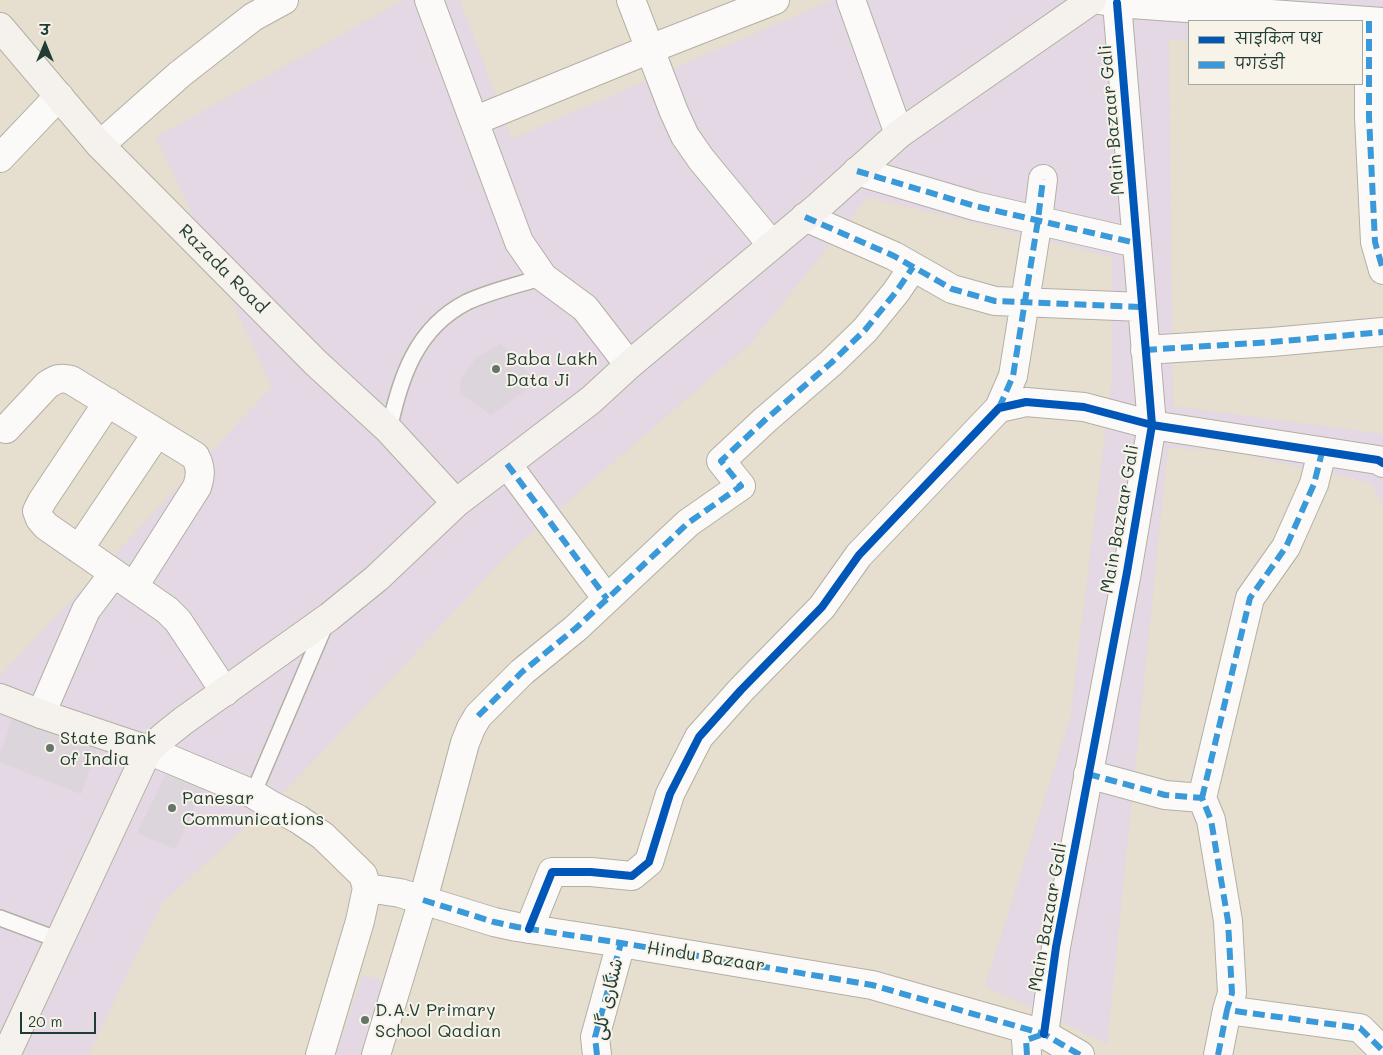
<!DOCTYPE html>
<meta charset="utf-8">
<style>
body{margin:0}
#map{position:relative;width:1383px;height:1055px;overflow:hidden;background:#e6decf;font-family:Mali,"Playpen Sans Deva",sans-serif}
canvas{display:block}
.legend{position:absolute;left:1188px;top:20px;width:175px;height:65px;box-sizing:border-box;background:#f7f3e8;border:1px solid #a1aaa0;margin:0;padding:6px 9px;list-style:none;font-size:15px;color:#1f3d34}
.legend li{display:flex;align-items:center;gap:10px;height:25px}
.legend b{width:25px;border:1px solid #a1aaa0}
.north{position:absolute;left:20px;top:20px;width:50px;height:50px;-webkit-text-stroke:4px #f7f3e8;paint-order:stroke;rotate:0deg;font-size:14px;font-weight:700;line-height:20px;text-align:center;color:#1f3d34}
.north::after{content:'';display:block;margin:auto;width:18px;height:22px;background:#1f3d34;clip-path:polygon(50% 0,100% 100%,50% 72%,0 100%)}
.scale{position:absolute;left:20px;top:1012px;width:76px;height:22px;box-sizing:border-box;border:2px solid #1f3d34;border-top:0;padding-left:6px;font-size:15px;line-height:18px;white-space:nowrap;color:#1f3d34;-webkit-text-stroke:4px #f7f3e8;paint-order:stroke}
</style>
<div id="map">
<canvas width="1383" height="1055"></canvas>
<ul class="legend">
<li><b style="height:6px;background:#0057b8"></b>साइकिल पथ</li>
<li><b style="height:6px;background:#3a99d8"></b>पगडंडी</li>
</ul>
<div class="north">उ</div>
<div class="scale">20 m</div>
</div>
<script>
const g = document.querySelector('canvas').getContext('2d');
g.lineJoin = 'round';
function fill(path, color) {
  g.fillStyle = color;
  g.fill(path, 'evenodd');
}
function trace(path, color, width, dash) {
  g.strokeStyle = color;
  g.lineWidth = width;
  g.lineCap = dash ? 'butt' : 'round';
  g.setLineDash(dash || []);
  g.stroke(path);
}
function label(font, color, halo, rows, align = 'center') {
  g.font = font + ' Mali,"Playpen Sans Arabic",sans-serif';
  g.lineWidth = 4;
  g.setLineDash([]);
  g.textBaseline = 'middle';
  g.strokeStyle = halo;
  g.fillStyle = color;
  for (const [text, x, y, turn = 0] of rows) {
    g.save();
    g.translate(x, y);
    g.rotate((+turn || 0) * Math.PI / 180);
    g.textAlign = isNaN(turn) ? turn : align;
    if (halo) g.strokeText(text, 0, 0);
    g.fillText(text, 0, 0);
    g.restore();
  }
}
fill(new Path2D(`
 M 404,0 L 460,0 L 512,139 L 832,0 L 1383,0 L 1383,51 L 1362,50 L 1362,21 L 1189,21 L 1189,41 L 1169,40 L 1173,406 L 1383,434 L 1383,507 L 1371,483 L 1228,451 L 1168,448 L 1107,1044 L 985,986 L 1070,718 L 1112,379 L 1112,257 L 868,197 L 750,344 L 513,549 L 290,786 L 162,903 L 88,1055 L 0,1055 L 0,679 L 2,674 L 272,387 L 156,137 Z
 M 363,975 L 393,984 L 370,1055 L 336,1055 Z`), '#e3d8e3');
fill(new Path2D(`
 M 501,344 L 537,382 L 491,415 L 460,393 L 460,380 L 476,358 Z
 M 15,711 L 99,741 L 81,794 L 0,762 L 0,755 Z
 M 168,770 L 206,784 L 175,849 L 137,833 Z`), '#dcd5db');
const lane = new Path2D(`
 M 389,430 C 400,378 416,328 467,302 C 491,291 518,285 543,277
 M 253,794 L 326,623
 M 0,918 L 59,940`);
const street = new Path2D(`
 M 429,0 L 519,242 L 543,277 L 585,308 L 629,365
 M 631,0 L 674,112 L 685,136 L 701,159 L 772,245
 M 851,0 L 899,134
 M 1100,0 L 1117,3 L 1383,22
 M 1369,21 L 1369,117 L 1375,242 L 1383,270
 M 474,121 L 650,49 L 775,0
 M 100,145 L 180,74 L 253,17 L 284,0
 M 0,158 L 59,96
 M 857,171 L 975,206 L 1136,243
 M 805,217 L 894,256 L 952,289 L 995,301 L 1142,307
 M 1145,350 L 1272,342 L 1383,332
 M 108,402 L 42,501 L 37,511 L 40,519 L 46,526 L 167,610 L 178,621 L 225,692
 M 999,408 L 1013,376 L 1038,220 L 1043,179
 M 6,429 L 47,385 C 56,379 60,377 71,380 L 195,456 C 201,467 201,475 197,487 L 134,586
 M 507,464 L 607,599
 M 79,549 L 157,433
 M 41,714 L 86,610 L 114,573
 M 148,750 L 253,794 L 271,805 L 298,819 L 323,836 L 363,875 L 367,888 L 360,921 L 320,1055
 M 1088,774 L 1165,795 L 1202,798 L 1211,820 L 1228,921 L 1232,993 L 1227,1010
 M 1202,798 L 1250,598 L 1286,547 L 1314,484 L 1322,452
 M 367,888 L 400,893 L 494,922 L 517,927 L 621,943 L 872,985 L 1044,1034 L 1080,1055
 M 529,929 L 552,872 L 591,872 L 632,876 L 649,862 L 670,794 L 699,737 L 741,690 L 822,607 L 859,555 L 999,408 L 1026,402 L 1084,407 L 1152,425 L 1378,460 L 1383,463
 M 1044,1034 L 1056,947 L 1127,572 L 1152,425 L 1117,3
 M 376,1055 L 423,900 L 465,743 L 471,728 L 478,716 L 522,672 L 576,628 L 688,523 L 741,486 L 721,461 L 765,420 L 831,363 L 865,330 L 896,292 L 913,267
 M 597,1055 L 595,1037 L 621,943
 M 1027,1055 L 1026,1040 L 1044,1034
 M 1218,1055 L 1227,1010 L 1360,1028 L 1383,1051`);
const secondary = new Path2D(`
 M 0,27 L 100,145 L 316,363 L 389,430 L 456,503
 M 0,698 L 41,714 L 148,750
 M 6,1055 L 148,750 L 163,737 L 183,721 L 329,617 L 377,578 L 456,503 L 591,400 L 629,365 L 819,206 L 899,134 L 1092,0`);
trace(lane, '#b2b0a5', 18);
trace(street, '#b2b0a5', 30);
trace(secondary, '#b2b0a5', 30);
trace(lane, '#fbfaf8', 15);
trace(street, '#fbfaf8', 28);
trace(secondary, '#f5f2ed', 28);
trace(new Path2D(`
 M 1369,21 L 1369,117 L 1375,242 L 1383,270
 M 857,171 L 975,206 L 1136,243
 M 805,217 L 894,256 L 952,289 L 995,301 L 1142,307
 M 1145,350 L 1272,342 L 1383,332
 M 999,408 L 1013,376 L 1038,220 L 1043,179
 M 507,464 L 607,599
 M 478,716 L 522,672 L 576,628 L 688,523 L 741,486 L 721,461 L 765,420 L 831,363 L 865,330 L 896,292 L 913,267
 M 1088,774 L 1165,795 L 1202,798 L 1211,820 L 1228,921 L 1232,993 L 1227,1010
 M 1202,798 L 1250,598 L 1286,547 L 1314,484 L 1322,452
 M 423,900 L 494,922 L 517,927 L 621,943 L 872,985 L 1044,1034 L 1080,1055
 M 597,1055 L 595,1037 L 621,943
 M 1027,1055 L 1026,1040 L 1044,1034
 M 1218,1055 L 1227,1010 L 1360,1028 L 1383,1051`), '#3a99d8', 6, [12, 6]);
trace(new Path2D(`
 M 529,929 L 552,872 L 591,872 L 632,876 L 649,862 L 670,794 L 699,737 L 741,690 L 822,607 L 859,555 L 999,408 L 1026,402 L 1084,407 L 1152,425 L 1378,460 L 1383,463
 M 1044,1034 L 1056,947 L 1127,572 L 1152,425 L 1117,3`), '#0057b8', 8);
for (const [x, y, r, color] of [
 [496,369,5,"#65756a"],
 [50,748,5,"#65756a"],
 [172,808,5,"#65756a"],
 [365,1020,5,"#65756a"]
]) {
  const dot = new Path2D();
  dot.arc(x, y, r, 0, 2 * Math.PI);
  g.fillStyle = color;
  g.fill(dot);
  trace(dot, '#f7f3e8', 2);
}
label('18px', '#1f3d34', '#f7f3e8', [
 ["Main Bazaar Gali",1112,120,-95],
 ["Razada Road",223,269,45],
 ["Main Bazaar Gali",1120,519,-80],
 ["Main Bazaar Gali",1048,917,-80],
 ["Hindu Bazaar",706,957,9],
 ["شنگاری گلی",608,999,-77]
]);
label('18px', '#1f3d34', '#f7f3e8', [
 ["Baba Lakh",506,359],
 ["Data Ji",506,380],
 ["State Bank",60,738],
 ["of India",60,759],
 ["Panesar",182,798],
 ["Communications",182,819],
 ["D.A.V Primary",375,1010],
 ["School Qadian",375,1031]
], 'left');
</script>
